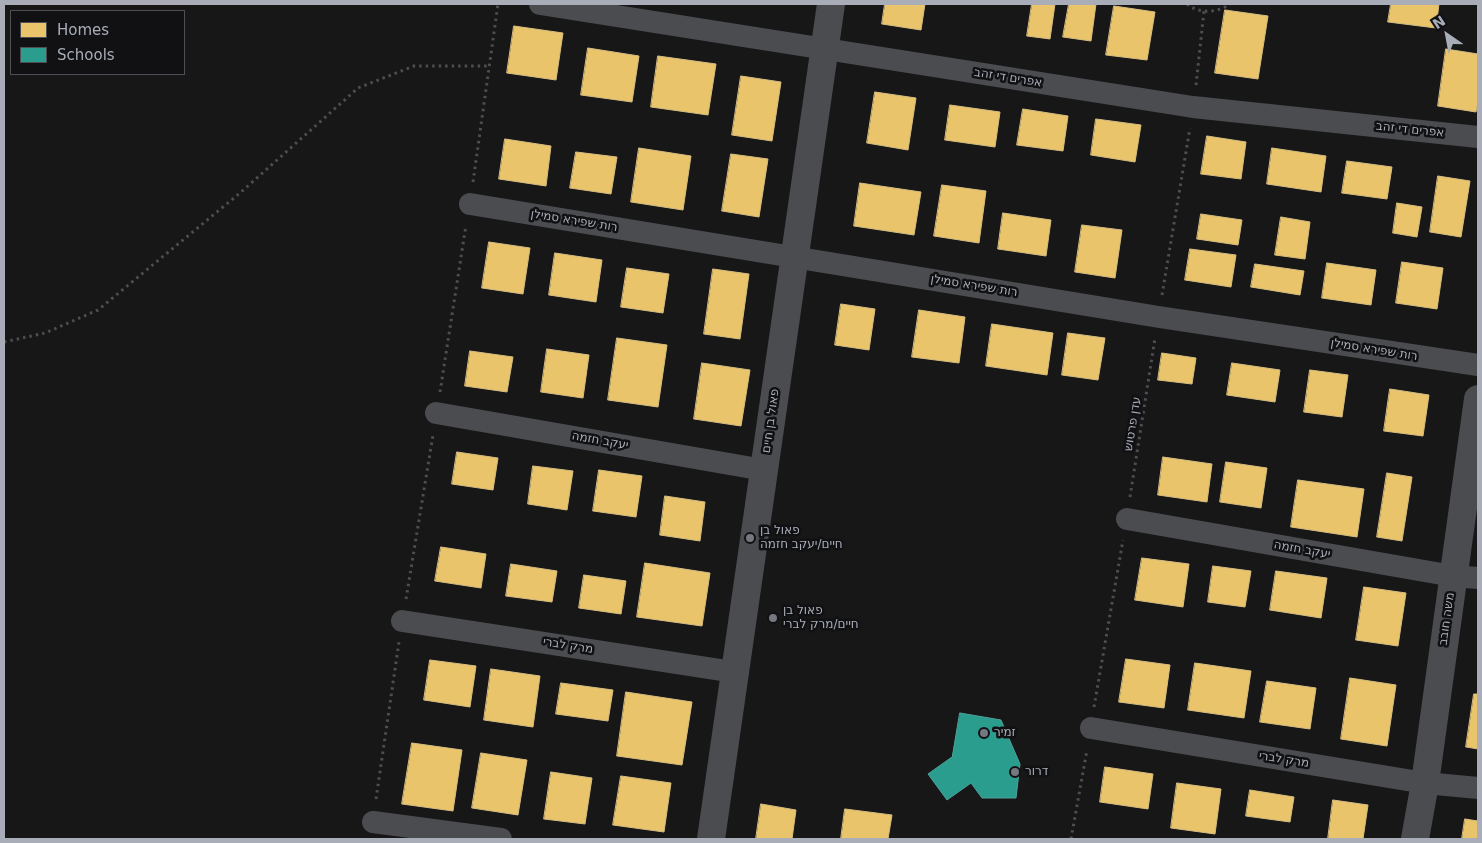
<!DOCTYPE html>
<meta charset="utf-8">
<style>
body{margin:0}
#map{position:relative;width:1482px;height:843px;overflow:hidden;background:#171717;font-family:"DejaVu Sans",sans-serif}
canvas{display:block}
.frame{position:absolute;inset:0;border:5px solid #a8adb8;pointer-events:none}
.legend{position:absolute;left:10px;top:10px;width:175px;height:65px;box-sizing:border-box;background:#111113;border:1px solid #4d4f55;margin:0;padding:6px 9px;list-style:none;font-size:15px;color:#a8adb8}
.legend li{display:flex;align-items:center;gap:10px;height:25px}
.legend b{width:25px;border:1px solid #4d4f55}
.north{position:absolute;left:1422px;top:10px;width:50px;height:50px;-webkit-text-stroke:4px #111113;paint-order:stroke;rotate:327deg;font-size:14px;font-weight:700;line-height:20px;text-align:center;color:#a8adb8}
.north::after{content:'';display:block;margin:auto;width:18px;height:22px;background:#a8adb8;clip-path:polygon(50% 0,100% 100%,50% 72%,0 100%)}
</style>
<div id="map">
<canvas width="1482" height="843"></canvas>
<div class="frame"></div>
<ul class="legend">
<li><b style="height:14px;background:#e9c46a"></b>Homes</li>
<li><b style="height:14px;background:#2a9d8f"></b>Schools</li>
</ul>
<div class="north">N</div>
</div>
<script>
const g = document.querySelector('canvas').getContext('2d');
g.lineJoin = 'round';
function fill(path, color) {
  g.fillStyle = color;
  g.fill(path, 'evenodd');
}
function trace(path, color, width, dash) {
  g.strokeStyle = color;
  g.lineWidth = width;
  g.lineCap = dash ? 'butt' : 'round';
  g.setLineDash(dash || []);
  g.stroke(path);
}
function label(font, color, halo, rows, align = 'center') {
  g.font = font + ' "DejaVu Sans",Heebo,sans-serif';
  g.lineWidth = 5;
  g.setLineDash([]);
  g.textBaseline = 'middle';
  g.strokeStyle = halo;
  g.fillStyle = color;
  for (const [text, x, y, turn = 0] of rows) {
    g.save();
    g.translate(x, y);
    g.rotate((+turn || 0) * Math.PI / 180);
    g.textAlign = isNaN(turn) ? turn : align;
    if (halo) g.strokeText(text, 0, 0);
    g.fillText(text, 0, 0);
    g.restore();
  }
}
const homes = new Path2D(`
 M 885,4 L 925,4 L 921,30 L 882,24 Z
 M 1032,4 L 1055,4 L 1050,39 L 1027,36 Z
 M 1069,4 L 1096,4 L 1091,41 L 1063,37 Z
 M 1391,4 L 1439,4 L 1436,28 L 1388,22 Z
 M 1114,6 L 1155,12 L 1147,60 L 1106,55 Z
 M 1225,10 L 1268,16 L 1258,79 L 1215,73 Z
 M 514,26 L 563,33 L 556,80 L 507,73 Z
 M 588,48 L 639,56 L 632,102 L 581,95 Z
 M 1446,49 L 1478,54 L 1478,100 L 1476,112 L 1438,106 Z
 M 658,56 L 716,64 L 708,115 L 651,107 Z
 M 741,76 L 781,82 L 772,141 L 732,135 Z
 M 875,92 L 916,98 L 908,150 L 867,143 Z
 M 950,105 L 1000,112 L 995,147 L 945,140 Z
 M 1023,109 L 1068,116 L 1063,151 L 1017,145 Z
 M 1096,119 L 1141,125 L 1135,162 L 1091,155 Z
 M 1207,136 L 1246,142 L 1241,179 L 1201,174 Z
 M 505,139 L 551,146 L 546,186 L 499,179 Z
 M 639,148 L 691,156 L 683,210 L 631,202 Z
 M 1272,148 L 1326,156 L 1321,192 L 1267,184 Z
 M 576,152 L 617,157 L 611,194 L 570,188 Z
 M 731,154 L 768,159 L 759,217 L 722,211 Z
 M 1347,161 L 1392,167 L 1387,199 L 1342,193 Z
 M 1438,176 L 1470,181 L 1461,237 L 1430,232 Z
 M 860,183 L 921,192 L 914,235 L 854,226 Z
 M 942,185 L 986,191 L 979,243 L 934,236 Z
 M 1397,203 L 1422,207 L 1417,237 L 1393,233 Z
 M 1003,213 L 1051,220 L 1046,256 L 998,249 Z
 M 1201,214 L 1242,220 L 1238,245 L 1197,239 Z
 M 1281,217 L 1310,222 L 1305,259 L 1275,255 Z
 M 1082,225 L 1122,230 L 1115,278 L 1075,272 Z
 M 489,242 L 530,248 L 523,294 L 482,288 Z
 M 1190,249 L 1236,255 L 1231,287 L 1185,280 Z
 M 555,253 L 602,260 L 596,302 L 549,295 Z
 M 1402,262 L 1443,268 L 1437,309 L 1396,303 Z
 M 1327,263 L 1376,270 L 1371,305 L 1322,298 Z
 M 1255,264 L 1304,271 L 1300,295 L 1251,287 Z
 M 627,268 L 669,274 L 663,313 L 621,307 Z
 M 713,269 L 749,274 L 740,339 L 704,334 Z
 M 841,304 L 875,309 L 869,350 L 835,345 Z
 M 919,310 L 965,317 L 959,363 L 912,357 Z
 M 992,324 L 1053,333 L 1047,375 L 986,366 Z
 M 1068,333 L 1105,338 L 1098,380 L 1062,375 Z
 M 617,338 L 667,345 L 658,407 L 608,400 Z
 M 547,349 L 589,355 L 583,398 L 541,392 Z
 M 470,351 L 513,357 L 507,392 L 465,386 Z
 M 1162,353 L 1196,358 L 1192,384 L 1158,380 Z
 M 702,363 L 750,370 L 741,426 L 694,419 Z
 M 1232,363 L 1280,370 L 1275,402 L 1227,395 Z
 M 1310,370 L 1348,375 L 1342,417 L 1304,412 Z
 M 1390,389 L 1429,395 L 1423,436 L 1384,431 Z
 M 457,452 L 498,458 L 493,490 L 452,484 Z
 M 1163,457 L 1212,464 L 1207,502 L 1158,495 Z
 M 1226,462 L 1267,468 L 1261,508 L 1220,502 Z
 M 533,466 L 573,471 L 567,510 L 528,504 Z
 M 599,470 L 642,476 L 636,517 L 593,511 Z
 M 1387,473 L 1412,477 L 1402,541 L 1377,537 Z
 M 1298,480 L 1364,489 L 1357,537 L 1291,527 Z
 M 665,496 L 705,502 L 700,541 L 660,535 Z
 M 441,547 L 486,554 L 481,588 L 435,581 Z
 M 1142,558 L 1189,564 L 1183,607 L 1135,600 Z
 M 645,563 L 710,573 L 702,626 L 637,617 Z
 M 511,564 L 557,571 L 552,602 L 506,596 Z
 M 1213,566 L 1251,571 L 1245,607 L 1208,602 Z
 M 1276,571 L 1327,578 L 1321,618 L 1270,610 Z
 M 584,575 L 626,581 L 621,614 L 579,608 Z
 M 1364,587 L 1406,593 L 1398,646 L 1356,640 Z
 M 1126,659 L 1170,665 L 1164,708 L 1119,702 Z
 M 430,660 L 476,666 L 470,707 L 424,700 Z
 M 1195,663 L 1251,671 L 1244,718 L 1188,710 Z
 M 491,669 L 540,676 L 533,727 L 484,720 Z
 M 1350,678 L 1396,685 L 1387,746 L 1341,739 Z
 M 1267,681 L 1316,688 L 1310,729 L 1260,722 Z
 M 561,683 L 613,690 L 608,721 L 556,714 Z
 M 626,692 L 692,702 L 682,765 L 617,756 Z
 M 1474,694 L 1478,694 L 1478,749 L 1466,747 Z
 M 412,743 L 462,750 L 453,811 L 402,804 Z
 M 481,753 L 527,760 L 518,815 L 472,808 Z
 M 1105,767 L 1153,774 L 1148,809 L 1100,802 Z
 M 551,772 L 592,778 L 585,824 L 544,819 Z
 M 621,776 L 671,783 L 664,832 L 613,825 Z
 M 1177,783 L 1221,789 L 1215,834 L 1171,828 Z
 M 1250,790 L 1294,797 L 1290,822 L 1246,816 Z
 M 1333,800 L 1368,805 L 1363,839 L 1328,839 Z
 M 761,804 L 796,810 L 792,839 L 756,839 Z
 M 845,809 L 892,815 L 888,839 L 841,839 Z
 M 1465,819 L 1478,821 L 1478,839 L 1462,839 Z`);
fill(homes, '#e9c46a');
trace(homes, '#d6bd81', 1);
const schools = new Path2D(`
 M 960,713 L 1001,720 L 1020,764 L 1016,798 L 982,798 L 971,783 L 947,800 L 928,774 L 952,757 Z`);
fill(schools, '#2a9d8f');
trace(schools, '#50a29b', 1);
trace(new Path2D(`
 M 1187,4 C 1198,14 1218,13 1230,4
 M 1196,85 L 1204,11
 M 473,182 L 498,4
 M 1162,295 L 1190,128
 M 4,342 L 45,333 L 98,310 L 240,193 L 358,88 L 414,66 L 489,66
 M 440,392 L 466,225
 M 1130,497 L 1155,338
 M 406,599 L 433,435
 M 1094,707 L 1123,540
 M 376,799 L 399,642
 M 1071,839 L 1087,750`), '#4d4e52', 3, [2.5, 4]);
trace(new Path2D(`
 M 540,4 L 1193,107 L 1478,137
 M 470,204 L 1159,317 L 1478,365
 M 436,413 L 764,470
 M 1127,519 L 1453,576 L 1478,578
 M 402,621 L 734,672
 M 1091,728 L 1425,783 L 1478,788
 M 373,822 L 501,839`), '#4b4c50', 22);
trace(new Path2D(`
 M 711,839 L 831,4
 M 1415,839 L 1425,783 L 1478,399`), '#4b4c50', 28);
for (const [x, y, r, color] of [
 [750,538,5,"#757880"],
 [773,618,5,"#757880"],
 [984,733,5,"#757880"],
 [1015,772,5,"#757880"]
]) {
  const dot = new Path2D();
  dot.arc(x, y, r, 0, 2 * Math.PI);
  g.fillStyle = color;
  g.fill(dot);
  trace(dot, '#111113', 2);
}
label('12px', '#a8adb8', '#111113', [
 ["אפרים די זהב",1008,78,9],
 ["אפרים די זהב",1410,130,6],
 ["רות שפירא סמילן",574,221,9],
 ["רות שפירא סמילן",974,286,9],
 ["רות שפירא סמילן",1374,350,9],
 ["פאול בן חיים",771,421,-82],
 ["עדן פרטוש",1133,424,-81],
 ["יעקב חזמה",600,441,10],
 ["יעקב חזמה",1302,550,10],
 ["משה חובב",1447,619,-82],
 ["מרק לברי",568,646,9],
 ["מרק לברי",1284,760,9]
]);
label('12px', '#a8adb8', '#111113', [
 ["פאול בן",760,531],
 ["חיים/יעקב חזמה",760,545],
 ["פאול בן",783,611],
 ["חיים/מרק לברי",783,625],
 ["זמיר",994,733],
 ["דרור",1025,772]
], 'left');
</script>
